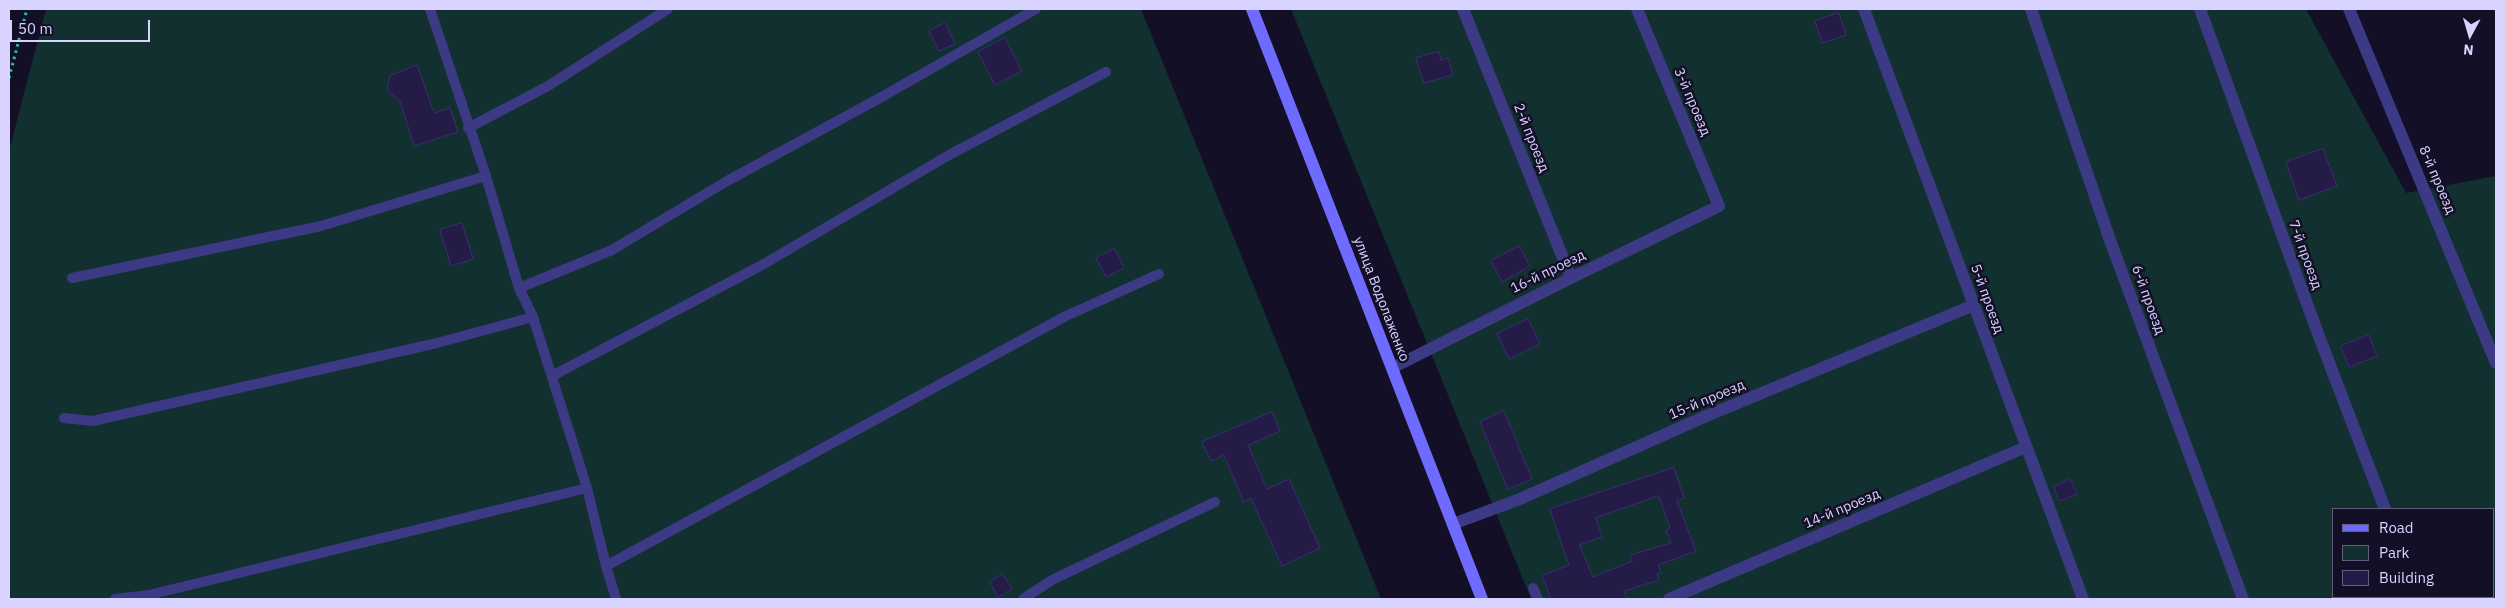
<!DOCTYPE html>
<meta charset="utf-8">
<style>
body{margin:0}
#map{position:relative;width:2505px;height:608px;overflow:hidden;background:#130f26;font-family:"IBM Plex Sans",sans-serif}
canvas{display:block}
.frame{position:absolute;inset:0;border:10px solid #d9d4ff;pointer-events:none}
.legend{position:absolute;left:2332px;top:508px;width:162px;height:90px;box-sizing:border-box;background:#130f26;border:1px solid #625e7d;margin:0;padding:6px 9px;list-style:none;font-size:15px;color:#d9d4ff}
.legend li{display:flex;align-items:center;gap:10px;height:25px}
.legend b{width:25px;border:1px solid #625e7d}
.north{position:absolute;left:2445px;top:10px;width:50px;height:50px;-webkit-text-stroke:4px #130f26;paint-order:stroke;rotate:186deg;font-size:14px;font-weight:700;line-height:20px;text-align:center;color:#d9d4ff}
.north::after{content:'';display:block;margin:auto;width:18px;height:22px;background:#d9d4ff;clip-path:polygon(50% 0,100% 100%,50% 72%,0 100%)}
.scale{position:absolute;left:10px;top:20px;width:140px;height:22px;box-sizing:border-box;border:2px solid #d9d4ff;border-top:0;padding-left:6px;font-size:15px;line-height:18px;white-space:nowrap;color:#d9d4ff;-webkit-text-stroke:4px #130f26;paint-order:stroke}
</style>
<div id="map">
<canvas width="2505" height="608"></canvas>
<div class="frame"></div>
<ul class="legend">
<li><b style="height:6px;background:#6f6bff"></b>Road</li>
<li><b style="height:14px;background:#12302f"></b>Park</li>
<li><b style="height:14px;background:#241b47"></b>Building</li>
</ul>
<div class="north">N</div>
<div class="scale">50 m</div>
</div>
<script>
const g = document.querySelector('canvas').getContext('2d');
g.lineJoin = 'round';
function fill(path, color) {
  g.fillStyle = color;
  g.fill(path, 'evenodd');
}
function trace(path, color, width, dash) {
  g.strokeStyle = color;
  g.lineWidth = width;
  g.lineCap = dash ? 'butt' : 'round';
  g.setLineDash(dash || []);
  g.stroke(path);
}
function label(font, color, halo, rows, align = 'center') {
  g.font = font + ' "IBM Plex Sans",sans-serif';
  g.lineWidth = 5;
  g.setLineDash([]);
  g.textBaseline = 'middle';
  g.strokeStyle = halo;
  g.fillStyle = color;
  for (const [text, x, y, turn = 0] of rows) {
    g.save();
    g.translate(x, y);
    g.rotate((+turn || 0) * Math.PI / 180);
    g.textAlign = isNaN(turn) ? turn : align;
    if (halo) g.strokeText(text, 0, 0);
    g.fillText(text, 0, 0);
    g.restore();
  }
}
fill(new Path2D(`
 M 46,9 L 1141,9 L 1381,599 L 9,599 L 9,151 Z
 M 1291,9 L 2306,9 L 2406,193 L 2496,176 L 2496,599 L 1531,599 ZM 2334,509 L 2494,509 L 2494,597 L 2334,597 Z`), '#12302f');
const building = new Path2D(`
 M 1839,13 L 1846,35 L 1822,43 L 1815,21 Z
 M 945,23 L 955,44 L 939,51 L 929,31 Z
 M 1005,38 L 1022,71 L 995,85 L 978,52 Z
 M 1439,52 L 1441,60 L 1448,58 L 1453,75 L 1424,83 L 1416,58 Z
 M 417,65 L 434,113 L 450,108 L 458,132 L 414,146 L 400,101 L 387,90 L 390,76 Z
 M 2323,149 L 2337,186 L 2299,200 L 2286,162 Z
 M 462,223 L 473,259 L 451,266 L 440,230 Z
 M 1519,246 L 1530,266 L 1502,282 L 1491,261 Z
 M 1115,249 L 1124,268 L 1106,277 L 1096,258 Z
 M 1528,319 L 1540,344 L 1509,359 L 1497,334 Z
 M 2369,335 L 2377,356 L 2349,367 L 2341,346 Z
 M 1504,411 L 1532,479 L 1508,489 L 1480,422 Z
 M 1272,412 L 1280,431 L 1248,445 L 1267,489 L 1289,479 L 1320,548 L 1282,566 L 1251,498 L 1244,502 L 1224,455 L 1211,461 L 1202,442 Z
 M 1674,468 L 1684,498 L 1677,501 L 1696,551 L 1658,565 L 1661,573 L 1657,574 L 1659,580 L 1624,591 L 1627,599 L 1551,599 L 1542,576 L 1569,565 L 1550,509 ZM 1659,496 L 1670,528 L 1666,530 L 1671,543 L 1630,555 L 1632,561 L 1593,577 L 1579,545 L 1602,537 L 1596,518 Z
 M 2070,479 L 2077,494 L 2059,501 L 2054,487 Z
 M 1003,574 L 1012,589 L 998,597 L 990,582 Z`);
fill(building, '#241b47');
trace(building, '#3b2d73', 1);
trace(new Path2D(`
 M 9,78 L 27,9`), '#2fb8b0', 3, [2.5, 4]);
trace(new Path2D(`
 M 430,9 L 486,176 L 519,288 L 533,317 L 587,488 L 606,566 L 616,599
 M 468,128 L 548,86 L 668,9
 M 72,278 L 321,226 L 486,176
 M 519,288 L 612,250 L 727,181 L 878,99 L 1036,9
 M 552,376 L 764,264 L 949,155 L 1106,72
 M 64,418 L 93,421 L 437,343 L 533,317
 M 606,566 L 1066,316 L 1159,274
 M 1533,588 L 1538,599
 M 115,599 L 149,595 L 587,488
 M 1023,599 L 1052,580 L 1215,502`), '#3d3a85', 10);
trace(new Path2D(`
 M 1463,9 L 1571,278
 M 1864,9 L 2083,599
 M 2031,9 L 2111,243 L 2243,599
 M 2200,9 L 2317,331 L 2385,509
 M 2349,9 L 2496,363
 M 1392,368 L 1571,278 L 1719,206 L 1637,9
 M 1453,524 L 1520,499 L 1704,417 L 1974,305
 M 2419,597 L 2420,599
 M 1669,599 L 2026,447`), '#3d3a85', 12);
trace(new Path2D(`
 M 1252,9 L 1482,599`), '#6f6bff', 12);
label('14px', '#d9d4ff', '#130f26', [
 ["3-й проезд",1692,102,67],
 ["2-й проезд",1531,138,68],
 ["8-й проезд",2437,180,67],
 ["7-й проезд",2305,255,70],
 ["16-й проезд",1548,272,-26],
 ["улица Водолаженко",1381,299,69],
 ["5-й проезд",1987,299,70],
 ["6-й проезд",2148,300,70],
 ["15-й проезд",1707,400,-23],
 ["14-й проезд",1842,509,-23]
]);
</script>
